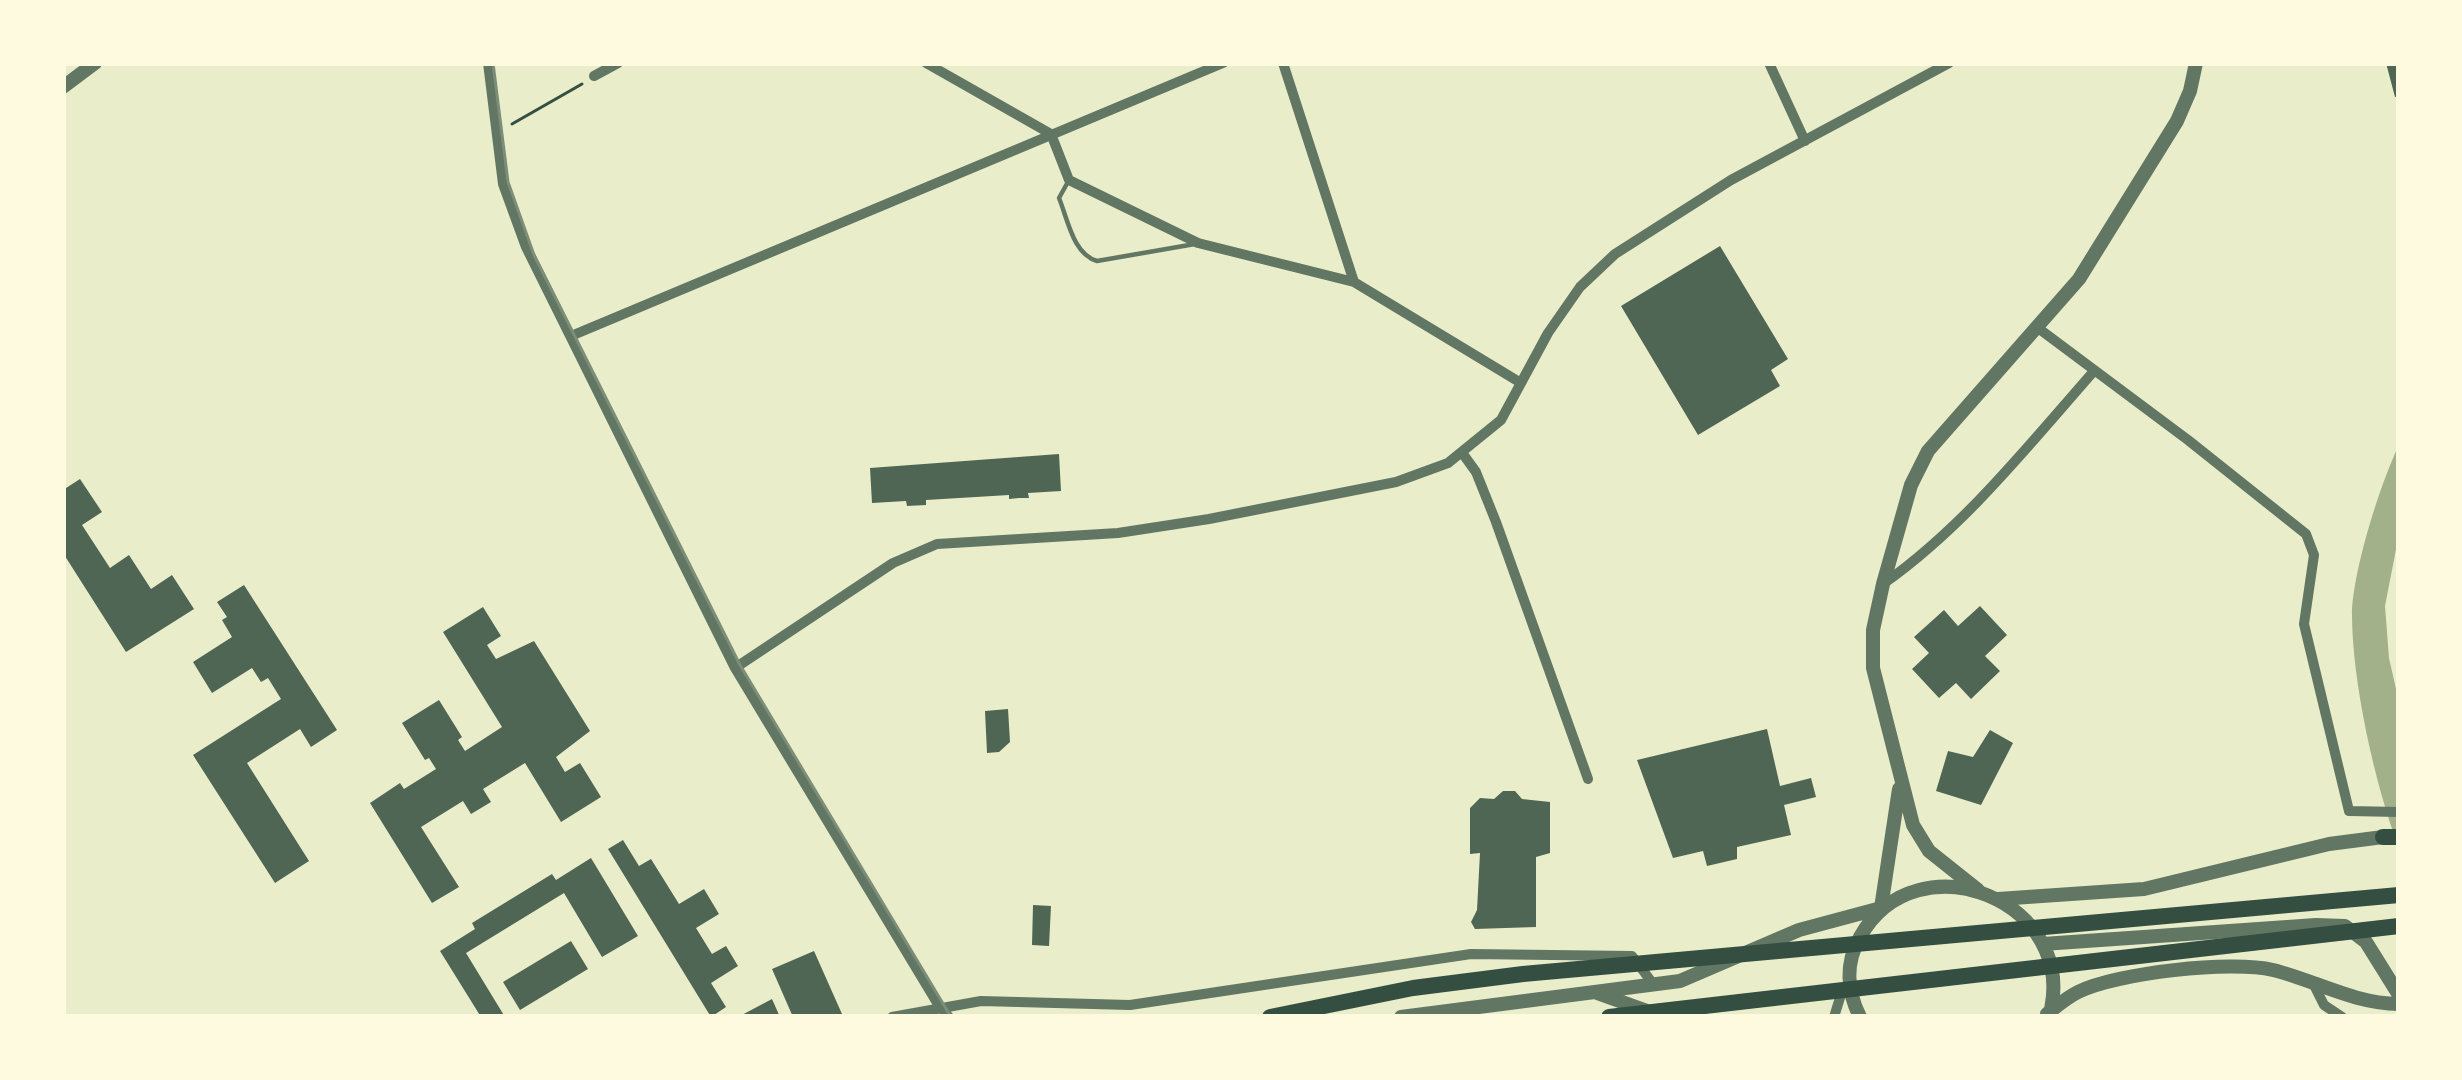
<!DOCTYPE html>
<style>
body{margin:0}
#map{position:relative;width:2462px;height:1080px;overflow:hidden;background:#e9edc9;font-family:"Space Grotesk",sans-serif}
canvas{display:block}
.frame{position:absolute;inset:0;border:66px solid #fefae0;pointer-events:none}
</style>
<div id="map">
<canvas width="2462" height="1080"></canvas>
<div class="frame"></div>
</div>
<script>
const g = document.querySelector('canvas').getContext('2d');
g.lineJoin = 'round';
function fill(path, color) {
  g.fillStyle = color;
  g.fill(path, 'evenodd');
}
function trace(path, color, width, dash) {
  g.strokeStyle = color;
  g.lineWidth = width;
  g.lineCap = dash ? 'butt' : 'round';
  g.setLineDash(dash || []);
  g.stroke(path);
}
fill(new Path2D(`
 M 2399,445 L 2399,534 L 2385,606 L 2389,658 L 2399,702 L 2399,848 C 2375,785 2352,682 2352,614 C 2353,571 2380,484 2399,445 Z`), '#a3b18a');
fill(new Path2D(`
 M 2386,63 L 2399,63 L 2399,96 L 2395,97 Z
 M 1720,246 L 1788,359 L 1771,370 L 1780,386 L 1698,435 L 1621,306 Z
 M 1059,454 L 1061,491 L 1028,493 L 1029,498 L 1019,498 L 1009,499 L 1009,495 L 926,500 L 926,505 L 907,506 L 906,501 L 872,503 L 870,468 Z
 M 80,479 L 102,512 L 82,525 L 110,568 L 129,555 L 151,589 L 172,575 L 194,609 L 126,652 L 63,553 L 63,490 Z
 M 244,585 L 337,730 L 311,747 L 300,729 L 247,763 L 309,861 L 275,883 L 193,755 L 281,699 L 268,678 L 261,682 L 252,668 L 212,693 L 193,662 L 232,637 L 222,620 L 227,617 L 217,602 Z
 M 1980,606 L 2007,635 L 1985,656 L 2000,671 L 1971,699 L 1956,683 L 1939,698 L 1912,669 L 1929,653 L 1914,637 L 1944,610 L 1958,626 Z
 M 483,607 L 501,636 L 487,645 L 496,659 L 534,641 L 590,731 L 556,757 L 565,772 L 580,763 L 601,797 L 561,822 L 525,763 L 483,789 L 491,802 L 471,814 L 463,801 L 421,827 L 459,887 L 432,903 L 370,803 L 400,783 L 404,789 L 436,769 L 429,758 L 425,760 L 402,723 L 439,700 L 462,737 L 458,740 L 465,751 L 502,727 L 443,632 Z
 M 1008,709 L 1010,742 L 999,752 L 987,753 L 985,711 Z
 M 1767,729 L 1780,786 L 1811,778 L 1816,797 L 1784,805 L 1791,835 L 1737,847 L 1737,859 L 1707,866 L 1703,851 L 1673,858 L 1637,760 Z
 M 1990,730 L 2013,743 L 1981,805 L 1936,791 L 1948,751 L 1973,757 Z
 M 1503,791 L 1515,791 L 1522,799 L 1550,802 L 1550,853 L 1536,857 L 1536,927 L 1475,929 L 1471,922 L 1477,910 L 1480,853 L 1470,854 L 1470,808 L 1480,798 L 1494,799 Z
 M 623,840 L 639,866 L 651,859 L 679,904 L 704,889 L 719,914 L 696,928 L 712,954 L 726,946 L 738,966 L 711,983 L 726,1007 L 711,1017 L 608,849 Z
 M 591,858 L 638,936 L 602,957 L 564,893 L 466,953 L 505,1017 L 481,1017 L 440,951 L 475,929 L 472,923 L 552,874 L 556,880 Z
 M 1033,905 L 1051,906 L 1049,946 L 1032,945 Z
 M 571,941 L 588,969 L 520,1010 L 503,982 Z
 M 814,951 L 842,1014 L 793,1017 L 772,969 Z
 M 772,999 L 780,1017 L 738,1017 Z`), '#4f6655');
trace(new Path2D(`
 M 512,124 L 582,84`), '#344e41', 3);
trace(new Path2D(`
 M 1069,180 L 1059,198 C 1068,220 1073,254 1097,261 L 1195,244`), '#617663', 4.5);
trace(new Path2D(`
 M 488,63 L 503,184 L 526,247 L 735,668 L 939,1006 L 949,1017
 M 926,63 L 1051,134 L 1069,180 L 1198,243 L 1354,282
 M 1283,63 L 1354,282 L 1521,383
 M 1769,63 L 1805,141
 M 594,76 L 618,63
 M 2038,328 L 2188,440 L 2306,534 L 2314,555 L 2304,624 L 2349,811 L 2399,812
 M 571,336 L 1223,63
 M 1463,454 L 1476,472 L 1496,522 L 1588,779
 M 1883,584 C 1964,527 2028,446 2094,371
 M 735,668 L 893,563 L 937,544 L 1118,533 L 1209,519 L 1396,482 L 1448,463 L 1501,420 L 1548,333 L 1580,287 L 1615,254 L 1731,180 L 1949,63
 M 2313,983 L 2324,1005 L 2342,1017
 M 892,1017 L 981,1001 L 1130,1005 L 1471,954 L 1632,956 L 1654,985
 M 1834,1017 L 1843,988`), '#617663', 10);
trace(new Path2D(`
 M 63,87 L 95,63
 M 1978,890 L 1929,851 L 1913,825 L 1873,668 L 1873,630 L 1883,584 L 1911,485 L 1928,451 L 2079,279 L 2177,121 L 2190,91 L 2196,63
 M 1998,899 L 2144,889 L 2329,844 L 2383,837
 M 1881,908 L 1899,789
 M 2043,944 L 2316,925 L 2345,926 L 2366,942 L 2399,995
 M 1597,993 L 1650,1012
 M 2047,1014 C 2057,1006 2066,998 2078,992 C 2116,973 2231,960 2273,970 C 2317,981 2352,1003 2399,1004
 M 1401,1017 L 1680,981 L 1799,930 L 1881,908
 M 1860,1017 C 1847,991 1845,963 1860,937 C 1917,835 2082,902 2049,1017`), '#617663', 14);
trace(new Path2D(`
 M 2383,837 L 2399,837
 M 1270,1017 L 1413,988 L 1523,974 L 2399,895
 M 1609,1017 L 2399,926`), '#344e41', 16);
trace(new Path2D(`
 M 493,63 L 508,182 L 534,255 L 740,665 L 951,1017`), '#7c8e77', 3);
</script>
